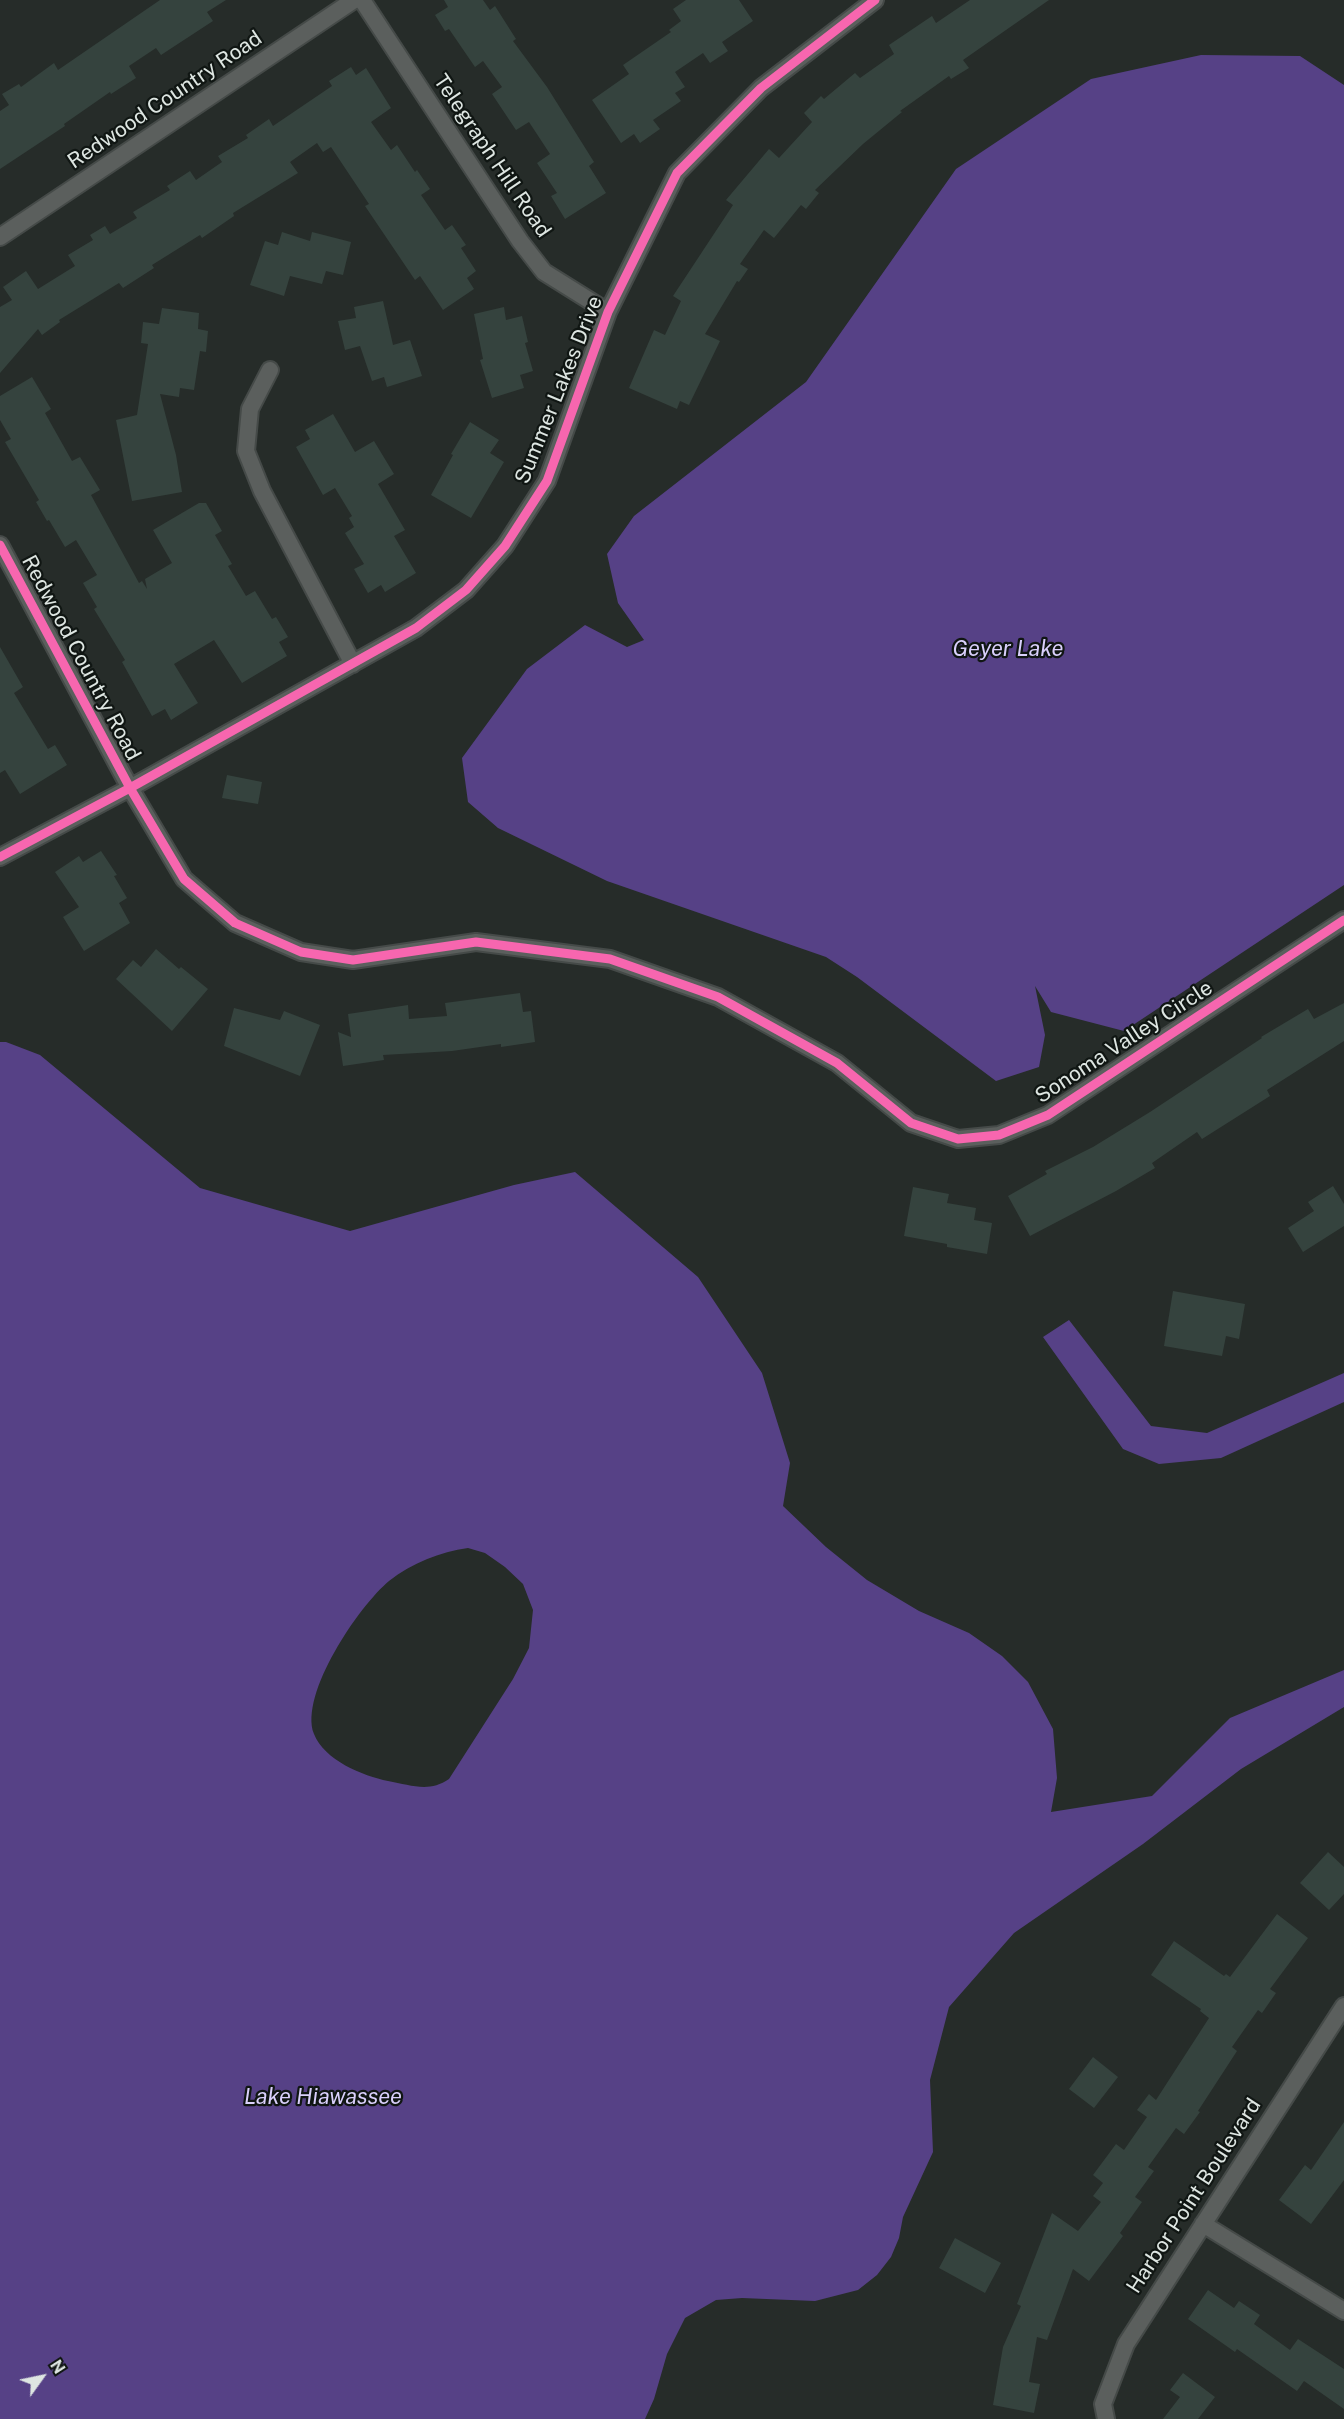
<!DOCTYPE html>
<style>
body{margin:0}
#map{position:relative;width:1344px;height:2419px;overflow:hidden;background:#262c29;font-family:"Public Sans",sans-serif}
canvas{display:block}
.north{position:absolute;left:12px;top:2347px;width:60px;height:60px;-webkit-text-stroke:4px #101613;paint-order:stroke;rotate:57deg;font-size:16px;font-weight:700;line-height:24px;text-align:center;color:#dee6e2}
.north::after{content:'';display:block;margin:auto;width:21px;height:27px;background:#dee6e2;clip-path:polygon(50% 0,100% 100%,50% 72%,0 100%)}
</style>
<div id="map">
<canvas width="1344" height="2419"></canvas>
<div class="north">N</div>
</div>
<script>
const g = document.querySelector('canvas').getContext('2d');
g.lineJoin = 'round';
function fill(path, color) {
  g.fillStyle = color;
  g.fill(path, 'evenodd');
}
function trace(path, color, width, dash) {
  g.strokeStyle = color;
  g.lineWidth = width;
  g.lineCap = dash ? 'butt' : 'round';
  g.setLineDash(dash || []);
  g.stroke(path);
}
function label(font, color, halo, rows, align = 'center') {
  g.font = font + ' "Public Sans",sans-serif';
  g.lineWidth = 4.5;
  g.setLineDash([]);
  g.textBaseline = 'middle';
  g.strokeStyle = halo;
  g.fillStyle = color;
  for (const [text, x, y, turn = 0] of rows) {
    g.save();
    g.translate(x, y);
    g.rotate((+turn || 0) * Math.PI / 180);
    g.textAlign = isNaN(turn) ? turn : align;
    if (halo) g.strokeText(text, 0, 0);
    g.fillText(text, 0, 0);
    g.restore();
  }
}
fill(new Path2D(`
 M 1201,55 L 1300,56 L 1344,85 L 1344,885 L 1124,1031 L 1051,1012 L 1035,986 L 1045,1035 L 1039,1067 L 996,1081 L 857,977 L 826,957 L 607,881 L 498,828 L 468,802 L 462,758 L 527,669 L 585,625 L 627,647 L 644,640 L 618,603 L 607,554 L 634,516 L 806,382 L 956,169 L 1091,79 Z
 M 0,1042 L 6,1042 L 40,1055 L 200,1188 L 350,1231 L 514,1185 L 575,1172 L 698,1277 L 762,1373 L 790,1463 L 783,1506 L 826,1547 L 867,1580 L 919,1611 L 969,1633 L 1002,1656 L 1028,1682 L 1053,1729 L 1057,1778 L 1051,1812 L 1152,1796 L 1230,1718 L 1344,1670 L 1344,1707 L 1241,1769 L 1143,1844 L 1014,1933 L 949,2007 L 930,2080 L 933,2152 L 903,2217 L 899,2238 L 891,2257 L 877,2275 L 858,2290 L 815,2301 L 742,2298 L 716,2300 L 685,2318 L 667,2354 L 654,2399 L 645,2419 L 0,2419 ZM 468,1548 L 485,1553 L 505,1567 L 523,1584 L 533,1610 L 529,1648 L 513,1679 L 449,1779 C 429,1793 411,1785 388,1781 C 363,1776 324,1760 314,1734 C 299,1694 359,1606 389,1581 C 412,1563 440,1552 468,1548 Z
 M 1069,1320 L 1151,1426 L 1207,1433 L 1344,1373 L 1344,1402 L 1221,1458 L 1159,1464 L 1123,1449 L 1043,1337 Z`), '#564186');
fill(new Path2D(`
 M 160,0 L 226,0 L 207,12 L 213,21 L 161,55 L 156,48 L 129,66 L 136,78 L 111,94 L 110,92 L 64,124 L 65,126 L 0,169 L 0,111 L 9,105 L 2,94 L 19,84 L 21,87 L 54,63 L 58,70 Z
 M 444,0 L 483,0 L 490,10 L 495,6 L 516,39 L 513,41 L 547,87 L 594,162 L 589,166 L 606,193 L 565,219 L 551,196 L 557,193 L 537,163 L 550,154 L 529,122 L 516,130 L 492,94 L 502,87 L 483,61 L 475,67 L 449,29 L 445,31 L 435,15 L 448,7 Z
 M 686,0 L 739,0 L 753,21 L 722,42 L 728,51 L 710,63 L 703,53 L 675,72 L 685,87 L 675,93 L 681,101 L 653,120 L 660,129 L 640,143 L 634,134 L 621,143 L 592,100 L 629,74 L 623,65 L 671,32 L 669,30 L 681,21 L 673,9 Z
 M 970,0 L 1049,0 L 963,60 L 969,68 L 951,79 L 949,76 L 900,111 L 902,112 L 863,144 L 815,190 L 819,193 L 806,209 L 801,205 L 774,238 L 764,230 L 740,264 L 748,269 L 739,282 L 737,281 L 705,334 L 720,341 L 689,405 L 680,401 L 677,409 L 629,388 L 654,330 L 665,335 L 681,301 L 673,296 L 733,205 L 726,200 L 769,149 L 779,158 L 812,122 L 804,113 L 821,96 L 824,99 L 855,73 L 860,78 L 894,54 L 889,45 L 932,16 L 936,23 Z
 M 351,67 L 356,75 L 366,68 L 391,108 L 371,122 L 391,150 L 397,145 L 415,172 L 417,170 L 430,189 L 421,195 L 445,230 L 452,225 L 466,245 L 461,248 L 476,271 L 467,278 L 474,289 L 443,310 L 420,276 L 415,280 L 365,206 L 369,204 L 331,147 L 323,152 L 317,143 L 290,162 L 298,173 L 233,213 L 234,216 L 202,238 L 200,235 L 152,265 L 154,268 L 123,288 L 119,283 L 59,320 L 60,322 L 42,335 L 38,329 L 0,373 L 0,307 L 12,300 L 3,287 L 26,271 L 38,289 L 75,266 L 68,255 L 93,240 L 90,235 L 105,226 L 110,234 L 137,218 L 133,212 L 170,190 L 167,186 L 190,171 L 196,180 L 222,162 L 218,156 L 248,138 L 246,135 L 269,119 L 273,126 L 332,86 L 329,81 Z
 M 282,232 L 310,241 L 312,232 L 351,242 L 343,275 L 326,271 L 322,284 L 290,276 L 284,296 L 250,285 L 265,241 L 278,245 Z
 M 383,301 L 393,345 L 410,340 L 422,376 L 387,387 L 384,377 L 372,381 L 360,346 L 345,350 L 338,321 L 356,318 L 354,307 Z
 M 504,307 L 506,320 L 522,316 L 528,342 L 525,343 L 533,371 L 520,375 L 524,388 L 492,398 L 480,360 L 483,359 L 474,314 Z
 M 162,308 L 199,313 L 198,329 L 208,331 L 206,352 L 200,351 L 194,390 L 180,388 L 179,397 L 160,394 L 176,455 L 182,492 L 132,501 L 116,420 L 137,415 L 148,344 L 141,343 L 143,322 L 159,324 Z
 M 32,377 L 51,409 L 45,413 L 72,461 L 80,457 L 100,490 L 91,495 L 139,583 L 142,581 L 147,589 L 145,579 L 172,563 L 153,530 L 199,503 L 206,503 L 222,531 L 215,535 L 232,564 L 228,566 L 246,596 L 255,591 L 272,619 L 276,617 L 288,637 L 279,642 L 287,656 L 242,683 L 214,640 L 174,664 L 198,703 L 171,720 L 165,709 L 152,716 L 122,662 L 125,660 L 94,609 L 97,607 L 83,583 L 97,575 L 76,540 L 65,547 L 49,520 L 47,521 L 36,502 L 39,500 L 5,442 L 11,439 L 0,420 L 0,396 Z
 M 333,414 L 355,452 L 374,441 L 394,474 L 378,484 L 405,530 L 394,536 L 416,573 L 385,592 L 381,585 L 368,593 L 354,569 L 364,564 L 345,533 L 354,527 L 349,518 L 352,516 L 335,488 L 323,495 L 296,447 L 310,439 L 305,430 Z
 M 470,422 L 499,440 L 490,453 L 504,462 L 471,518 L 431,495 L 453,455 L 451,454 Z
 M 0,647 L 23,687 L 14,693 L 48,749 L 55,745 L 67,765 L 20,794 L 5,770 L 0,773 Z
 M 227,775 L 262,782 L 258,804 L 222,798 Z
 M 101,851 L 117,875 L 114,876 L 127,898 L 119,903 L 130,923 L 84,951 L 63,917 L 79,907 L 55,872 L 79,856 L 83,862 Z
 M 156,949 L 179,969 L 181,967 L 208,989 L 172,1031 L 116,979 L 133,960 L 141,967 Z
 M 520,993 L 523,1012 L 531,1011 L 535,1042 L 501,1047 L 501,1044 L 452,1051 L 383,1055 L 384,1060 L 343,1066 L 338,1032 L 351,1037 L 348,1014 L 408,1005 L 409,1019 L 447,1016 L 445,1003 Z
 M 1344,1003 L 1344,1041 L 1267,1090 L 1270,1096 L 1202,1139 L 1197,1132 L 1152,1163 L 1155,1168 L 1116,1191 L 1030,1236 L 1008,1196 L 1047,1174 L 1045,1171 L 1093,1147 L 1150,1112 L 1262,1038 L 1261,1037 L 1308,1009 L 1314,1019 Z
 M 234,1008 L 280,1020 L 284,1011 L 320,1025 L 300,1076 L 224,1046 Z
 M 1333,1186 L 1344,1204 L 1344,1226 L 1303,1252 L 1288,1228 L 1314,1211 L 1308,1202 Z
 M 913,1187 L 949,1194 L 947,1203 L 976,1208 L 974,1220 L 992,1223 L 987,1254 L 947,1247 L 947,1244 L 904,1236 Z
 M 1173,1291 L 1245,1304 L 1239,1339 L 1226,1336 L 1222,1356 L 1164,1346 Z
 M 1328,1852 L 1344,1867 L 1344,1894 L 1329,1910 L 1300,1883 Z
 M 1277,1914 L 1308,1938 L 1270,1989 L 1276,1993 L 1262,2013 L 1258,2010 L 1232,2047 L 1237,2051 L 1198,2111 L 1200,2112 L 1184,2134 L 1176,2128 L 1148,2167 L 1154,2171 L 1135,2197 L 1142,2202 L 1120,2233 L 1123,2236 L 1089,2281 L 1073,2269 L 1047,2340 L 1037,2337 L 1029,2382 L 1040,2384 L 1034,2413 L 993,2405 L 1003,2347 L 1021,2306 L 1017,2304 L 1052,2213 L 1078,2231 L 1101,2202 L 1093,2196 L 1103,2183 L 1093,2175 L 1116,2144 L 1124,2150 L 1147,2117 L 1137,2110 L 1149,2094 L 1156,2100 L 1209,2018 L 1200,2011 L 1201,2009 L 1151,1975 L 1174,1941 L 1224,1976 L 1226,1974 L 1230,1977 Z
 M 1093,2057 L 1118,2077 L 1094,2108 L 1069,2089 Z
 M 1344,2122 L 1344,2180 L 1311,2224 L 1279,2200 L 1305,2165 L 1311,2170 Z
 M 955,2238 L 1001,2263 L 985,2293 L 939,2268 Z
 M 1208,2290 L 1234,2308 L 1239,2301 L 1260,2315 L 1254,2324 L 1290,2350 L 1298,2339 L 1344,2369 L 1344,2409 L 1304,2381 L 1297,2391 L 1237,2349 L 1235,2352 L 1188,2319 Z
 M 1183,2373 L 1215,2397 L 1198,2419 L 1163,2419 L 1180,2397 L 1170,2390 Z`), '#35433e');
const street = new Path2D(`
 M 362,0 L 520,241 L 544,272 L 608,312
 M 0,237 L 354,0
 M 270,370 L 250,409 L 246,451 L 262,491 L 353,664
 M 0,545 L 130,788 L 184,879 L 235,923 L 301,952 L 353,960 L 476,942 L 610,959 L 718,997 L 837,1063 L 911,1123 L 958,1139 L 999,1135 L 1048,1115 L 1344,920
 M 0,857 L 130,788 L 416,628 L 466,590 L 505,546 L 547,481 L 608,312 L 677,173 L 761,88 L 875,0
 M 1203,2224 L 1344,2311
 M 1106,2419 L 1103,2404 L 1126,2344 L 1344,2006`);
trace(street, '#454a48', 20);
trace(street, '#5b5f5d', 16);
trace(new Path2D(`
 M 0,545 L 130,788 L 184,879 L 235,923 L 301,952 L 353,960 L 476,942 L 610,959 L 718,997 L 837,1063 L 911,1123 L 958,1139 L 999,1135 L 1048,1115 L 1344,920
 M 0,857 L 130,788 L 416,628 L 466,590 L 505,546 L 547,481 L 608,312 L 677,173 L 761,88 L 875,0`), '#f766af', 9);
label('21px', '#dee6e2', '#101613', [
 ["Redwood Country Road",165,100,-34],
 ["Telegraph Hill Road",492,156,56],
 ["Summer Lakes Drive",559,390,-68],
 ["Redwood Country Road",81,658,62],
 ["Sonoma Valley Circle",1124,1042,-33],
 ["Harbor Point Boulevard",1194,2196,-57]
]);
label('italic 22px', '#dad0fc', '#101613', [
 ["Geyer Lake",1008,649],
 ["Lake Hiawassee",323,2097]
]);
</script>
